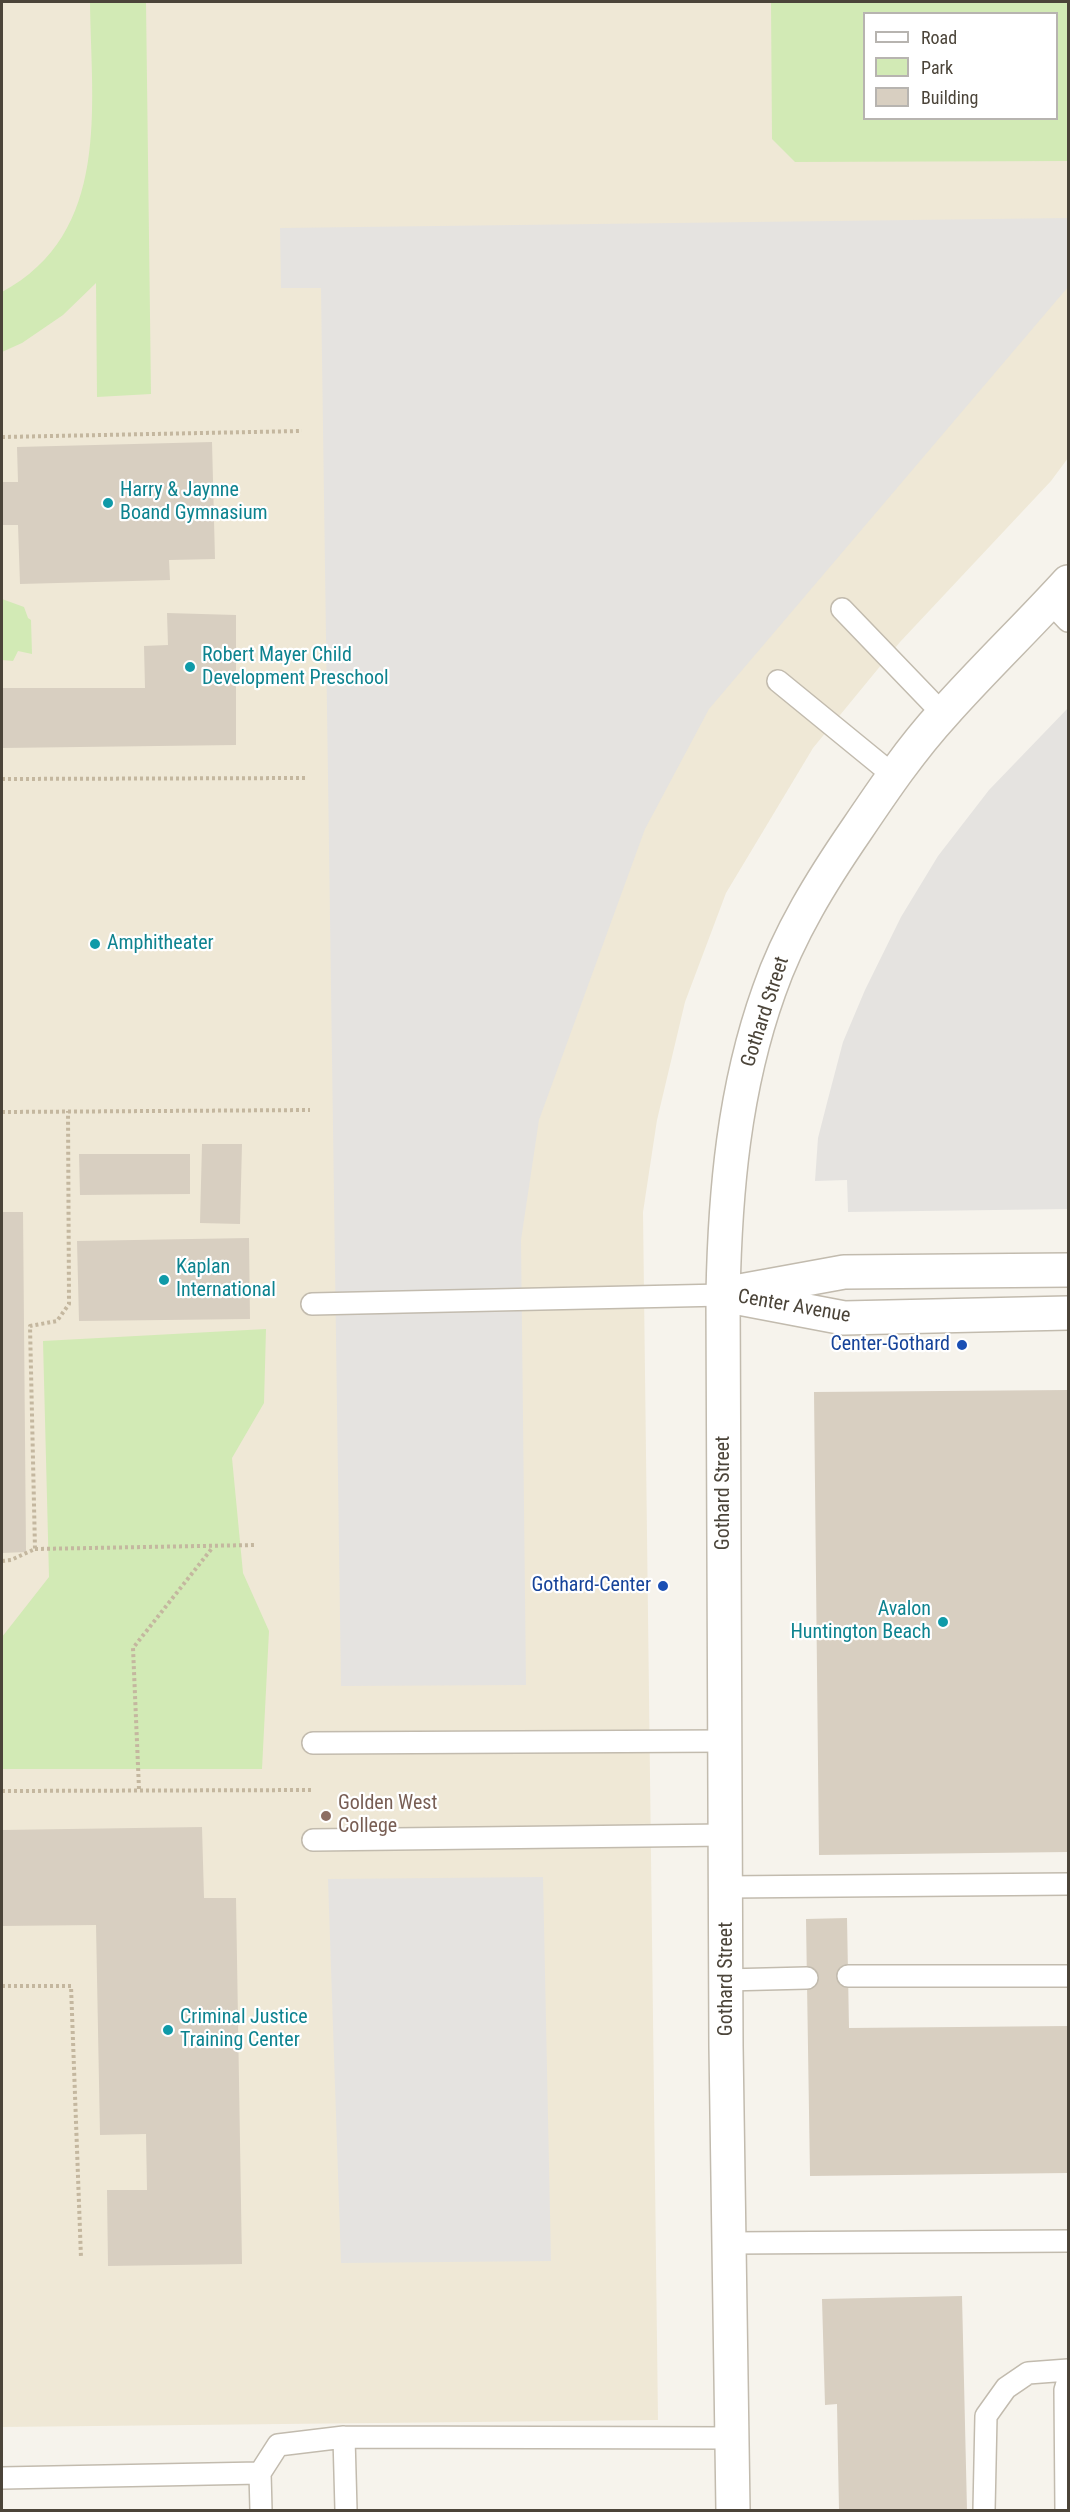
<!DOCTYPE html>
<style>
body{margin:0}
#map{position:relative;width:1070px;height:2512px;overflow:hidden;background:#f6f3ec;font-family:"Roboto Condensed",sans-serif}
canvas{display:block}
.frame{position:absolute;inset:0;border:3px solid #4b4439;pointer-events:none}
.legend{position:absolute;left:863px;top:12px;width:195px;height:108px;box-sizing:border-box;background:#fff;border:2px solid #b7b4b0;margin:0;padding:8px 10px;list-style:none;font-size:18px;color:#4b4439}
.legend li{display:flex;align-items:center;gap:12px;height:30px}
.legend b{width:30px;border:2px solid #b7b4b0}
</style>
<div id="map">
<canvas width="1070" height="2512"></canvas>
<div class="frame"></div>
<ul class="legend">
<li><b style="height:8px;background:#fff"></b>Road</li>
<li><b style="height:16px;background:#d2eab5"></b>Park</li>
<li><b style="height:16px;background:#d8cfc1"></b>Building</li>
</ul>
</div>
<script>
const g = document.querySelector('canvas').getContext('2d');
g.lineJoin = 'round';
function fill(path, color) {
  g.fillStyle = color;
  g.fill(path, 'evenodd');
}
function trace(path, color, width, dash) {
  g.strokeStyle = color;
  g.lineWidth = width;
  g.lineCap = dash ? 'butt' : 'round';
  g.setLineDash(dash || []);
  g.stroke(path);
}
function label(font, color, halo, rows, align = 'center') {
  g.font = font + ' "Roboto Condensed",sans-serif';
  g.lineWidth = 4.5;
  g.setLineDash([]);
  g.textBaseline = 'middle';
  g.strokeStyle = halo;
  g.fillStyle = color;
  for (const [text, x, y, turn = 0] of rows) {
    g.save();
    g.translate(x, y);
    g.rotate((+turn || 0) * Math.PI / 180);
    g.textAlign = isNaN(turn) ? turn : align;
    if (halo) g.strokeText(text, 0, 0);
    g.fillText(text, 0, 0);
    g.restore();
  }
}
fill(new Path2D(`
 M 2,2 L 1068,2 L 1068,458 L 1051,481 L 900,642 L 813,748 L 726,893 L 685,1002 L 657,1120 L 643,1212 L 658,2420 L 2,2427 ZM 864,14 L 1056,14 L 1056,118 L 864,118 Z`), '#efe8d6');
fill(new Path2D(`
 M 90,2 L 146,2 L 151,394 L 97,397 L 96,283 L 63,315 L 22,343 L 2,352 L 2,292 C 112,233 91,106 90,2 Z
 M 771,2 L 1068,2 L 1068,161 L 795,162 L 772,139 ZM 864,14 L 1056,14 L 1056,118 L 864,118 Z
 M 2,599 L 24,607 L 28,618 L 31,620 L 32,654 L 18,651 L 13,661 L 2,660 Z
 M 266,1329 L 264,1403 L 232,1458 L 243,1573 L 269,1631 L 262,1769 L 2,1769 L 2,1637 L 49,1577 L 43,1341 Z`), '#d2eab5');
fill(new Path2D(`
 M 1068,218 L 1068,287 L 709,709 L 645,829 L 539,1120 L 521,1240 L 526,1685 L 341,1686 L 321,288 L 281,288 L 280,228 Z
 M 1068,708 L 1068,1209 L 848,1212 L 847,1180 L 815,1181 L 818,1138 L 828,1099 L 843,1042 L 865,990 L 901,917 L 938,856 L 989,790 Z
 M 543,1877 L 551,2261 L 341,2263 L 328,1879 Z`), '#e5e3e0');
fill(new Path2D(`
 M 212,442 L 215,559 L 169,560 L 170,580 L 20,584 L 18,525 L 3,525 L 2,482 L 18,482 L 17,447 Z
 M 167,613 L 236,615 L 236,745 L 2,748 L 2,688 L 145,688 L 144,646 L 168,645 Z
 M 202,1144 L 242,1144 L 240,1224 L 200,1223 Z
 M 79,1154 L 190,1154 L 190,1194 L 80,1195 Z
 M 2,1212 L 23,1212 L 26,1552 L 2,1553 Z
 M 249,1238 L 250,1319 L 79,1321 L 77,1241 Z
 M 1068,1390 L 1068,1852 L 819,1855 L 814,1392 Z
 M 202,1827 L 204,1898 L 236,1898 L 242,2264 L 108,2266 L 107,2190 L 147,2190 L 146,2134 L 100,2135 L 96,1925 L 2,1926 L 2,1830 Z
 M 847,1918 L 849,2028 L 1068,2026 L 1068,2173 L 810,2176 L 806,1919 Z
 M 962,2296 L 967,2510 L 839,2510 L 837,2404 L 825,2405 L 822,2299 Z`), '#d8cfc1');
const service = new Path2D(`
 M 1050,602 L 1068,621
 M 842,609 L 943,714
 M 778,681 L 893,775
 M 312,1304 L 723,1295
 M 313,1743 L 725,1741
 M 313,1840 L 725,1835
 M 727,1887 L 1068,1884
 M 848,1976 L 1068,1976
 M 726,1980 L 807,1978
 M 730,2243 L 1068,2241
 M 2,2478 L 260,2473
 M 261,2510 L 260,2473 L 278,2445 L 344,2437
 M 346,2510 L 344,2437 L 732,2438
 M 984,2510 L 986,2416 L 1006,2388 L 1028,2373 L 1068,2370
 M 1066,2510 L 1065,2390 L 1068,2380`);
const tertiary = new Path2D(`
 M 740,1291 L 844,1272 L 1068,1270
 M 723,1295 L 844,1318 L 1068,1313
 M 733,2510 L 726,2046 L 723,1295 C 725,1192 734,1089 769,991 C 789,933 822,880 857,829 C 884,789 911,749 944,713 C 984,668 1028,626 1068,582`);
trace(service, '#c2bbae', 24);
trace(tertiary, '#c2bbae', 36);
trace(new Path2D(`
 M 2,437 L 302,431
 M 2,779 L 306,778
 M 2,1112 L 310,1110
 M 35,1549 L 255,1545
 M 2,1561 L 11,1560 L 35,1549 L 30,1326 L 57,1321 L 69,1304 L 68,1111
 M 139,1789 L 133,1648 L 213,1547
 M 2,1791 L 314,1790
 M 2,1986 L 71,1986 L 81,2258`), '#c4b79f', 4, [3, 3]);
trace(service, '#fff', 21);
trace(tertiary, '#fff', 33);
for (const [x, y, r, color] of [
 [108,503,6,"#0f9aa8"],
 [190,667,6,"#0f9aa8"],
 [95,944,6,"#0f9aa8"],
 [164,1280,6,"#0f9aa8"],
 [962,1345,6,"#1a4fb4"],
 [663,1586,6,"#1a4fb4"],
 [943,1622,6,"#0f9aa8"],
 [326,1816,6,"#8d6e63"],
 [168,2030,6,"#0f9aa8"]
]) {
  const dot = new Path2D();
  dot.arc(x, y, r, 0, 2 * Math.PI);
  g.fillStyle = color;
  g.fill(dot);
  trace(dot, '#fff', 2);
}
label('20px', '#0d838f', '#fff', [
 ["Harry & Jaynne",120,491],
 ["Boand Gymnasium",120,514],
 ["Robert Mayer Child",202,656],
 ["Development Preschool",202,679],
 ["Amphitheater",107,944],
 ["Kaplan",176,1268],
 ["International",176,1291],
 ["Avalon",931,1610,"right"],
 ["Huntington Beach",931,1633,"right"],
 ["Criminal Justice",180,2018],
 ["Training Center",180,2041]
], 'left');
label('20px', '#4b4439', '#fff', [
 ["Gothard Street",766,1012,-72],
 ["Center Avenue",794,1307,10],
 ["Gothard Street",724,1493,-90],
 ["Gothard Street",727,1979,-90]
]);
label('20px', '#164399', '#fff', [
 ["Center-Gothard",950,1345],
 ["Gothard-Center",651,1586]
], 'right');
label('20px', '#785e54', '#fff', [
 ["Golden West",338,1804],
 ["College",338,1827]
], 'left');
</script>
